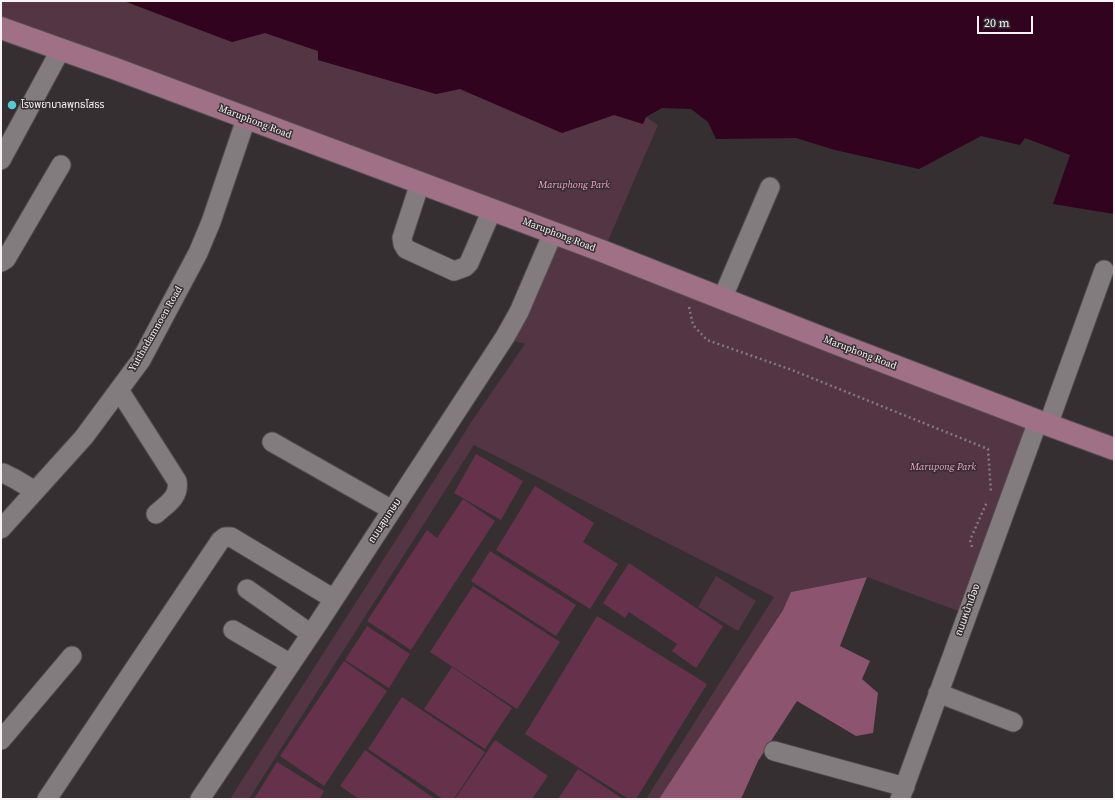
<!DOCTYPE html>
<meta charset="utf-8">
<style>
body{margin:0}
#map{position:relative;width:1115px;height:800px;overflow:hidden;background:#352f31;font-family:"Source Serif 4",serif}
canvas{display:block}
.frame{position:absolute;inset:0;border:2px solid #f8f4f5;pointer-events:none}
.scale{position:absolute;left:977px;top:16px;width:56px;height:18px;box-sizing:border-box;border:2px solid #f8f4f5;border-top:0;padding-left:5px;font-size:12px;line-height:14px;white-space:nowrap;color:#f8f4f5;-webkit-text-stroke:3px #352f31;paint-order:stroke}
</style>
<div id="map">
<canvas width="1115" height="800"></canvas>
<div class="frame"></div>
<div class="scale">20 m</div>
</div>
<script>
const g = document.querySelector('canvas').getContext('2d');
g.lineJoin = 'round';
function fill(path, color) {
  g.fillStyle = color;
  g.fill(path, 'evenodd');
}
function trace(path, color, width, dash) {
  g.strokeStyle = color;
  g.lineWidth = width;
  g.lineCap = dash ? 'butt' : 'round';
  g.setLineDash(dash || []);
  g.stroke(path);
}
function label(font, color, halo, rows, align = 'center') {
  g.font = font + ' "Source Serif 4","Noto Sans Thai",serif';
  g.lineWidth = 3;
  g.setLineDash([]);
  g.textBaseline = 'middle';
  g.strokeStyle = halo;
  g.fillStyle = color;
  for (const [text, x, y, turn = 0] of rows) {
    g.save();
    g.translate(x, y);
    g.rotate((+turn || 0) * Math.PI / 180);
    g.textAlign = isNaN(turn) ? turn : align;
    if (halo) g.strokeText(text, 0, 0);
    g.fillText(text, 0, 0);
    g.restore();
  }
}
fill(new Path2D(`
 M 1,1 L 124,1 L 232,42 L 265,33 L 319,51 L 318,60 L 436,94 L 460,89 L 562,133 L 614,115 L 643,124 L 646,117 L 658,125 L 604,250 L 1031,426 L 966,614 L 867,577 L 791,592 L 783,610 L 659,799 L 646,799 L 774,597 L 474,445 L 249,799 L 230,799 L 474,418 L 525,344 L 508,339 L 553,235 L 1,26 Z
 M 716,576 L 756,601 L 738,631 L 698,607 Z`), '#543543');
fill(new Path2D(`
 M 867,577 L 840,646 L 870,661 L 862,679 L 878,693 L 873,733 L 856,736 L 797,701 L 758,761 L 741,799 L 659,799 L 783,610 L 791,592 Z`), '#8c546e');
fill(new Path2D(`
 M 124,1 L 1114,1 L 1114,214 L 1053,204 L 1070,155 L 1025,138 L 1020,145 L 981,136 L 919,169 L 835,150 L 796,138 L 716,139 L 708,122 L 691,109 L 662,108 L 646,117 L 643,124 L 614,115 L 562,133 L 460,89 L 436,94 L 318,60 L 318,51 L 265,33 L 232,42 Z`), '#32031e');
fill(new Path2D(`
 M 476,454 L 523,481 L 501,520 L 454,493 Z
 M 535,486 L 594,523 L 583,542 L 618,564 L 590,609 L 496,550 Z
 M 463,499 L 495,521 L 411,650 L 367,621 L 427,530 L 437,538 Z
 M 490,551 L 576,605 L 556,636 L 471,581 Z
 M 629,563 L 723,626 L 696,668 L 672,651 L 677,644 L 629,612 L 625,618 L 603,603 Z
 M 473,586 L 560,642 L 517,709 L 430,652 Z
 M 597,616 L 707,684 L 636,799 L 629,799 L 525,734 Z
 M 367,626 L 410,654 L 389,688 L 345,660 Z
 M 344,661 L 387,691 L 324,786 L 280,756 Z
 M 452,667 L 512,708 L 485,749 L 424,709 Z
 M 402,697 L 485,752 L 454,799 L 443,799 L 368,749 Z
 M 495,740 L 548,776 L 532,799 L 455,799 Z
 M 365,750 L 435,799 L 359,799 L 340,786 Z
 M 277,762 L 324,791 L 320,799 L 254,799 Z
 M 578,769 L 623,799 L 558,799 Z`), '#66324b');
const minor = new Path2D(`
 M 1,160 L 61,49
 M 420,183 L 402,238 L 403,244 L 406,249 L 454,271 L 465,267 L 469,263 L 492,210
 M 1,262 L 6,259 L 61,165
 M 722,299 L 770,187
 M 119,390 L 177,481 C 180,497 167,504 156,514
 M 1048,425 L 1104,270
 M 272,442 L 392,510
 M 1,474 L 3,473 L 15,479 L 35,491
 M 1,529 L 84,437 L 141,360 L 198,253 L 211,222 L 246,119
 M 247,589 L 311,634
 M 233,630 L 291,664
 M 938,693 L 1013,722
 M 1,740 L 72,656
 M 774,751 L 905,787
 M 47,799 L 220,541 L 225,537 L 231,537 L 334,599
 M 200,799 L 319,622 L 505,337 L 519,312 L 553,233
 M 900,799 L 1038,421`);
const major = new Path2D(`
 M 1,28 L 116,69 L 602,251 L 835,343 L 1038,421 L 1114,449`);
trace(minor, '#514c4e', 21);
trace(major, '#514c4e', 24);
trace(new Path2D(`
 M 689,307 L 693,325 L 707,340 L 792,370 L 988,449 L 991,492
 M 972,547 L 970,540 L 987,502`), '#807a7c', 2.5, [2, 3]);
trace(minor, '#837c7f', 19);
trace(major, '#9f7086', 22);
for (const [x, y, r, color] of [
 [12,105,5,"#51ccd4"]
]) {
  const dot = new Path2D();
  dot.arc(x, y, r, 0, 2 * Math.PI);
  g.fillStyle = color;
  g.fill(dot);
  trace(dot, '#352f31', 1.5);
}
label('10px', '#f8f4f5', '#352f31', [
 ["โรงพยาบาลพุทธโสธร",21,105]
], 'left');
label('10px', '#f8f4f5', '#352f31', [
 ["Maruphong Road",255,122,21],
 ["Maruphong Road",559,235,21],
 ["Yutthadamnoen Road",156,329,-60],
 ["Maruphong Road",860,353,21],
 ["ถนนสุขเกษม",385,521,-57],
 ["ถนนหน้าเมือง",968,610,-70]
]);
label('italic 10px', '#f5a0c6', '#352f31', [
 ["Maruphong Park",574,185],
 ["Marupong Park",943,467]
]);
</script>
